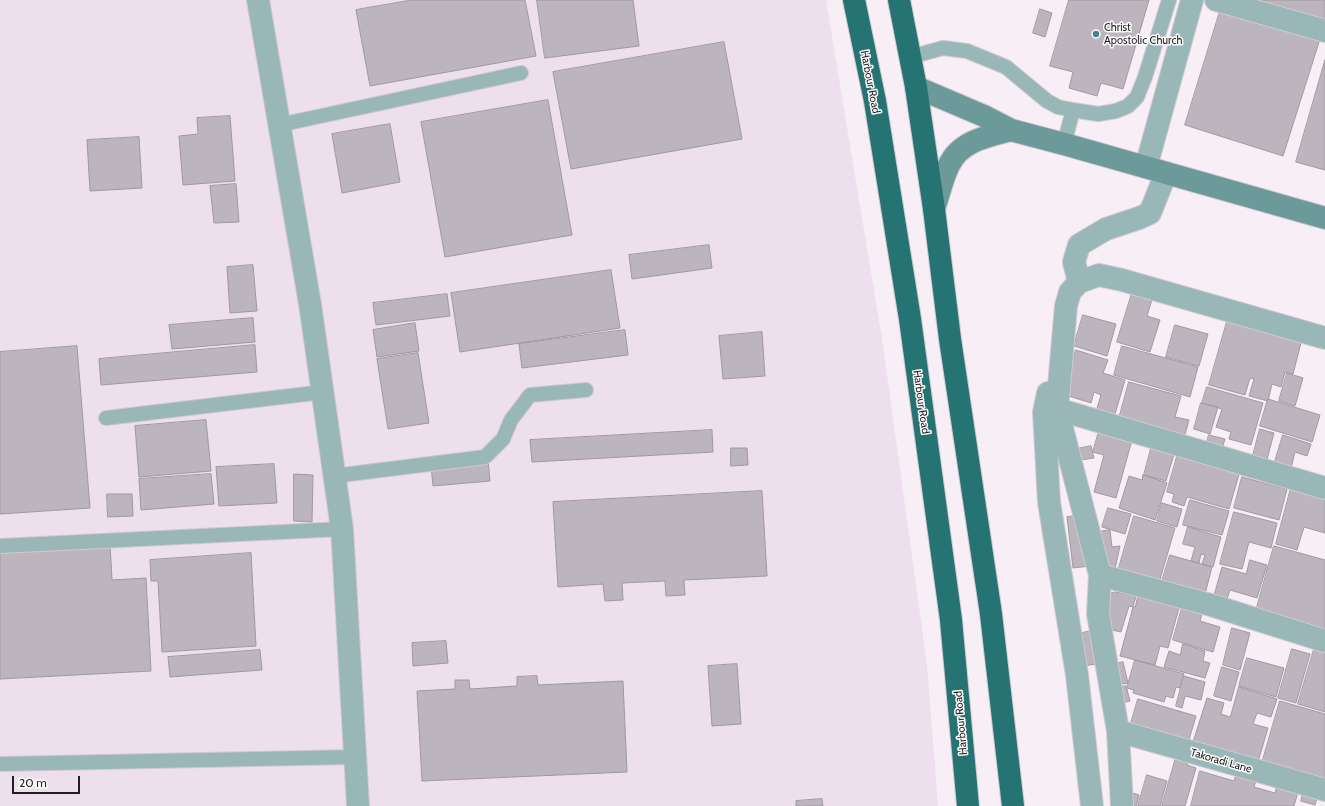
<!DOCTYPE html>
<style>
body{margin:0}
#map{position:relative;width:1325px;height:806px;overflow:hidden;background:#f7eef6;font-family:Cabin,sans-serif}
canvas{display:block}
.scale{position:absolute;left:12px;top:776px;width:68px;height:18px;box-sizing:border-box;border:2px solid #211e20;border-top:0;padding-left:5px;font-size:12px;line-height:14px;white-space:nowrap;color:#211e20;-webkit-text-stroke:3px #fefefe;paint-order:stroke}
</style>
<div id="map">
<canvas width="1325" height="806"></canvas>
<div class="scale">20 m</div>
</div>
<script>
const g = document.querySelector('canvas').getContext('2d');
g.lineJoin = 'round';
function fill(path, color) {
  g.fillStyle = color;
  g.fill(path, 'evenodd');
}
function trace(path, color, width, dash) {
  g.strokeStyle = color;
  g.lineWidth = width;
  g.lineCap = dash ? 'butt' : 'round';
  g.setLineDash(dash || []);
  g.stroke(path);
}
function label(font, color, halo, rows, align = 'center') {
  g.font = font + ' Cabin,sans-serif';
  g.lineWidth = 3;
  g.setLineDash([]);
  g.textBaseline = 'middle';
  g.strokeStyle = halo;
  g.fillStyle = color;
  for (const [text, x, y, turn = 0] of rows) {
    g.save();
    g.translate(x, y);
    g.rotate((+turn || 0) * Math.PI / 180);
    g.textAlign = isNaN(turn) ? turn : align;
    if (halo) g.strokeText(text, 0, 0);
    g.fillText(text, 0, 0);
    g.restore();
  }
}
fill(new Path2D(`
 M 0,0 L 826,0 L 882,339 L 927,665 L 938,806 L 0,806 Z`), '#eddfec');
const building = new Path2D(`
 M 412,0 L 525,0 L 536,56 L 370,86 L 356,10 Z
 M 537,0 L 633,0 L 639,46 L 545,58 Z
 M 1069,0 L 1149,0 L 1123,89 L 1101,83 L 1097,96 L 1069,88 L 1073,72 L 1050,66 Z
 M 1249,0 L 1325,0 L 1325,21 Z
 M 1221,8 L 1320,39 L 1283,156 L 1185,125 Z
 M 1040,9 L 1052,13 L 1045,37 L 1033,33 Z
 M 724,42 L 742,139 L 571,169 L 553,72 Z
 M 1325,60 L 1325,170 L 1296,162 Z
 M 548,100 L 572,235 L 445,257 L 421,122 Z
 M 230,116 L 235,181 L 183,185 L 179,136 L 198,134 L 197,118 Z
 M 390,124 L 400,182 L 342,193 L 332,134 Z
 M 139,137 L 142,188 L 90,191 L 87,140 Z
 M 236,184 L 239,222 L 214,223 L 210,186 Z
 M 709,245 L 712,268 L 632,279 L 629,255 Z
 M 253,265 L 257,311 L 230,313 L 227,267 Z
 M 611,270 L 620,328 L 460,352 L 451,293 Z
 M 1133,290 L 1153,296 L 1147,316 L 1160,320 L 1150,352 L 1117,342 Z
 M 447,294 L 450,316 L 376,325 L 373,303 Z
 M 1083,315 L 1116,324 L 1107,356 L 1074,346 Z
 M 253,318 L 255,342 L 172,349 L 169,325 Z
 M 1228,318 L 1302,339 L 1293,374 L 1285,372 L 1281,387 L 1272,384 L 1268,401 L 1249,396 L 1254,379 L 1250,378 L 1245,395 L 1209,385 Z
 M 415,323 L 419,351 L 377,357 L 373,330 Z
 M 1175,325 L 1208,334 L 1199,366 L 1166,357 Z
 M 625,330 L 628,355 L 522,368 L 519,344 Z
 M 762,332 L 765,376 L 723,379 L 719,336 Z
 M 255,345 L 257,372 L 101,385 L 99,359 Z
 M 77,346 L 90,508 L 0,514 L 0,352 Z
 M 1122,346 L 1198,367 L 1190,397 L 1114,375 Z
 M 1076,350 L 1108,360 L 1103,373 L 1125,380 L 1112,424 L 1094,418 L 1101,395 L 1094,392 L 1091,403 L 1062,394 Z
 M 418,353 L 429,423 L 388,429 L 377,359 Z
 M 1287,373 L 1303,378 L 1295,406 L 1279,401 Z
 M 1129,382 L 1181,396 L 1175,417 L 1189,420 L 1183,442 L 1117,426 Z
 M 1207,387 L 1263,403 L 1251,445 L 1229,439 L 1231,432 L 1216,427 L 1222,409 L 1202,403 Z
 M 1268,399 L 1320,415 L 1312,442 L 1260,426 Z
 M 1201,403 L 1218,407 L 1210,434 L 1194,429 Z
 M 206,420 L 211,471 L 139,477 L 135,426 Z
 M 1260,429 L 1274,433 L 1265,467 L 1251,463 Z
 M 712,430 L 713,452 L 532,462 L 530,440 Z
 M 1099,431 L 1132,440 L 1116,498 L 1094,492 L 1104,455 L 1093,452 Z
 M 1209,435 L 1225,439 L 1220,456 L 1204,452 Z
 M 1283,435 L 1311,444 L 1307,456 L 1295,452 L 1290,472 L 1273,468 Z
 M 1152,445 L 1175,451 L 1166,481 L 1144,475 Z
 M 1091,446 L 1094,458 L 1074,461 L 1072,450 Z
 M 731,448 L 747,448 L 748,465 L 731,466 Z
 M 1178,453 L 1240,471 L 1229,509 L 1187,497 L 1184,506 L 1172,502 L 1174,494 L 1167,492 Z
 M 488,460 L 490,481 L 433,486 L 431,465 Z
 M 274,464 L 277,503 L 219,506 L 216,467 Z
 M 211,474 L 214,504 L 141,510 L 139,479 Z
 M 294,474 L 313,475 L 312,522 L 294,521 Z
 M 1143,475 L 1167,483 L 1155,520 L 1119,508 L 1129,476 L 1142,480 Z
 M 1242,477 L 1287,489 L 1279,520 L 1234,508 Z
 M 1291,488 L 1325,497 L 1325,533 L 1304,527 L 1297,550 L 1276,544 Z
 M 762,491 L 767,576 L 684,580 L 685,595 L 666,596 L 665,581 L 622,583 L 623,600 L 605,601 L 603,584 L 558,587 L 553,502 Z
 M 107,494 L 132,494 L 133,516 L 108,517 Z
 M 1190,500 L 1229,511 L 1222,535 L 1183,525 Z
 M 1162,503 L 1182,509 L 1177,527 L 1157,521 Z
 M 1108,508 L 1131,514 L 1125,534 L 1102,527 Z
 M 1234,512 L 1277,523 L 1271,548 L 1249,542 L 1242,569 L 1220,564 Z
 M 1084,515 L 1090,566 L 1073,568 L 1067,517 Z
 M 1134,516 L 1175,528 L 1159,583 L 1118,571 Z
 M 1188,527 L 1221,537 L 1213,567 L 1202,564 L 1205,555 L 1201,554 L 1199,563 L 1191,561 L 1195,547 L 1183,544 Z
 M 1110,530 L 1112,547 L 1120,546 L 1115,569 L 1109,571 L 1098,532 Z
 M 110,544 L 112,580 L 146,578 L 151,671 L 0,679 L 0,549 Z
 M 1274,546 L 1325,560 L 1325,631 L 1256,611 Z
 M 251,553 L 256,646 L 162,652 L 158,581 L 151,581 L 150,560 Z
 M 1170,555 L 1212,567 L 1204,598 L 1161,585 Z
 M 1250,560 L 1267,565 L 1257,598 L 1230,590 L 1226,602 L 1213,599 L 1222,567 L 1246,574 Z
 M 1115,592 L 1136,596 L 1133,607 L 1129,606 L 1121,632 L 1103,628 L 1107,595 Z
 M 1138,597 L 1179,608 L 1168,648 L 1160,646 L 1155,665 L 1120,656 L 1133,607 L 1135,607 Z
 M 1182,608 L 1202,614 L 1200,621 L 1220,627 L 1213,652 L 1173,640 Z
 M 1232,628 L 1250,633 L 1240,670 L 1223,665 Z
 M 1097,630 L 1103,663 L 1083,666 L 1077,634 Z
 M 446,641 L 448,663 L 413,666 L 412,643 Z
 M 1183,644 L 1205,651 L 1203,661 L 1210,663 L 1205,678 L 1164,667 L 1169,651 L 1180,655 Z
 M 1315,646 L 1325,649 L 1325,712 L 1298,704 Z
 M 1292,649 L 1310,654 L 1296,703 L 1278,698 Z
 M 260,650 L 262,670 L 170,677 L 168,657 Z
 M 1247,658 L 1284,668 L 1276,697 L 1239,686 Z
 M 1135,660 L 1184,674 L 1180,688 L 1176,687 L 1173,698 L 1166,696 L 1164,702 L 1133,693 L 1134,690 L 1127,688 Z
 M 1123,662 L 1128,683 L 1116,685 L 1112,665 Z
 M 737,664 L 741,724 L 712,726 L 708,666 Z
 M 1222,667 L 1239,672 L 1231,701 L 1214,696 Z
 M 537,676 L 538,685 L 623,681 L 627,772 L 422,781 L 417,691 L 455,689 L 455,680 L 469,680 L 470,689 L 517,686 L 517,677 Z
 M 1184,676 L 1205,682 L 1201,700 L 1185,696 L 1182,708 L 1176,706 Z
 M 1126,686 L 1130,701 L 1117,704 L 1114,689 Z
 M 1239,687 L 1277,699 L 1271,717 L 1257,713 L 1253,724 L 1268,728 L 1258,762 L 1193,742 L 1207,698 L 1224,703 L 1221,714 L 1230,717 Z
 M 1138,699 L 1196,716 L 1188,743 L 1130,727 Z
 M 1280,701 L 1325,714 L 1325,781 L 1262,763 Z
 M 1177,754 L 1189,758 L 1187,765 L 1196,768 L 1185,806 L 1162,806 Z
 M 1200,771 L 1234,781 L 1236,775 L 1256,781 L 1254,787 L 1275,793 L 1277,785 L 1298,792 L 1294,806 L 1191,806 Z
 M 1147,775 L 1167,781 L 1160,806 L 1138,806 Z
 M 1304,790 L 1318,794 L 1315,805 L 1301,801 Z
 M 1126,791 L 1139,795 L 1136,806 L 1124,806 Z
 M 822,799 L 823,806 L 796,806 L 796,801 Z`);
fill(building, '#bdb5bd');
trace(building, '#a099a0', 1);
const lane = new Path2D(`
 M 910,57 L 943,48 L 967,51 L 1006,67 L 1047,101 L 1058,107 L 1073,110 L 1064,144
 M 1073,110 L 1098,114 L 1116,111 L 1128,106 L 1137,97 L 1145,77 L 1169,0
 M 279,125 L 521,73
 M 106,418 L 323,392
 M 334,476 L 485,457 L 503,439 L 511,420 L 530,395 L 586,390
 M 0,546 L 342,529
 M 0,764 L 355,757`);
const street = new Path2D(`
 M 258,0 L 310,304 L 342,529 L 358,806
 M 1216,0 L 1325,31
 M 1146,167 L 1192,0
 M 1079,282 L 1074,262 L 1079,245 L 1106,229 L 1139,218 L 1150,213 L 1166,173
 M 1048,393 L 1044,412 L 1049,502 L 1077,675 L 1092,806
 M 1057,409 L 1325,488
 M 1100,575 L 1057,409 L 1066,306 L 1070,292 L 1079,282 L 1099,275 L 1122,280 L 1325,338
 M 1118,731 L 1325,790
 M 1122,806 L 1118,731 L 1098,614 L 1100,575 L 1211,605 L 1325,641`);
const secondary = new Path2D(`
 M 916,87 L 984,116 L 1011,130 L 1064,144 L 1325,218
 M 934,209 C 939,195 942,179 949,165 C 960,141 988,136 1011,130`);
const highway = new Path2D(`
 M 854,0 L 875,101 L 910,319 L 951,620 L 968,806
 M 899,0 L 916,87 L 934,209 L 950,339 L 991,614 L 1013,806`);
trace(lane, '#d0c9cf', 16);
trace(street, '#d0c9cf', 24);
trace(secondary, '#d0c9cf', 24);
trace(highway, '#d0c9cf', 24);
trace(lane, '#99b7b7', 14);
trace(street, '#99b7b7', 22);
trace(secondary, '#6c9a9a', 22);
trace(highway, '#267374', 22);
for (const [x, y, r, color] of [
 [1096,34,4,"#418694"]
]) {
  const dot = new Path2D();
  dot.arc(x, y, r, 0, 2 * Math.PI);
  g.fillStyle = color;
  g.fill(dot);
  trace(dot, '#fefefe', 1.5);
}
label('11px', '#211e20', '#fefefe', [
 ["Christ",1104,28],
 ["Apostolic Church",1104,41]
], 'left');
label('11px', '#211e20', '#fefefe', [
 ["Harbour Road",870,82,79],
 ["Harbour Road",921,402,82],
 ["Harbour Road",961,723,-95],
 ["Takoradi Lane",1221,761,16]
]);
</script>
